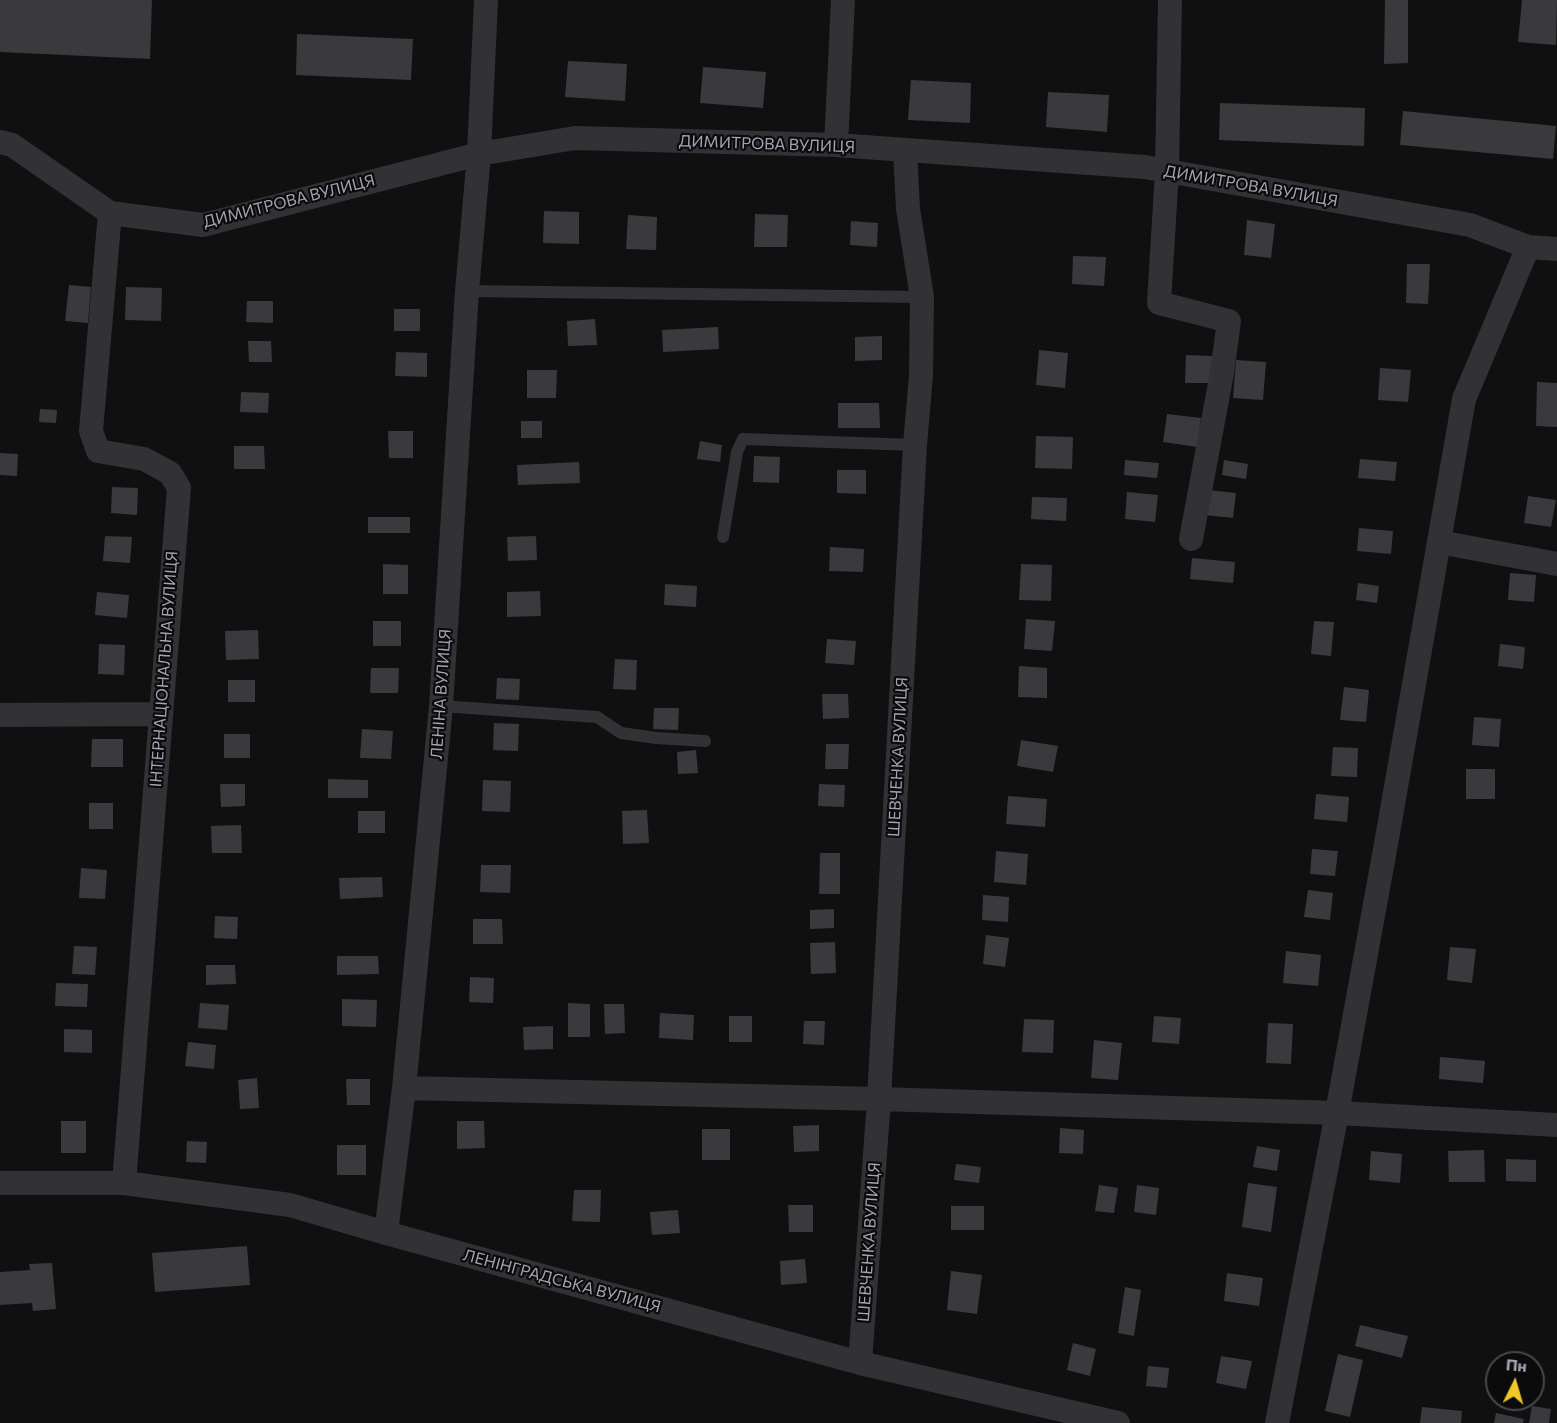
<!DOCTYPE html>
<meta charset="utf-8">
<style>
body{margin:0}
#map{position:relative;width:1557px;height:1423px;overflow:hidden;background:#101011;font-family:Commissioner,sans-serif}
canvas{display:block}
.north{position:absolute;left:1485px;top:1351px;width:60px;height:60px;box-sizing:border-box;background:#0b0b0c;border:2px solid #47484e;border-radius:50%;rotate:5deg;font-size:16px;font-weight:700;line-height:24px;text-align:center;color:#a1a4b2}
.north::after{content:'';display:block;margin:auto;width:21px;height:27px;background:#f0c929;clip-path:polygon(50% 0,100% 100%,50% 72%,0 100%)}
</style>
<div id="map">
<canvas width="1557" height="1423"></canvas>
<div class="north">Пн</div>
</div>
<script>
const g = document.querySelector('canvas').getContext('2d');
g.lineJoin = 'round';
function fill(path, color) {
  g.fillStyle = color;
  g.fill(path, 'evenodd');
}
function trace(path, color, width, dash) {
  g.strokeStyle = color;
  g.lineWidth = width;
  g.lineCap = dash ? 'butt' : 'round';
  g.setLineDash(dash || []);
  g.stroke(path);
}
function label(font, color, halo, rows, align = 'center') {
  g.font = font + ' Commissioner,sans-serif';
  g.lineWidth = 4.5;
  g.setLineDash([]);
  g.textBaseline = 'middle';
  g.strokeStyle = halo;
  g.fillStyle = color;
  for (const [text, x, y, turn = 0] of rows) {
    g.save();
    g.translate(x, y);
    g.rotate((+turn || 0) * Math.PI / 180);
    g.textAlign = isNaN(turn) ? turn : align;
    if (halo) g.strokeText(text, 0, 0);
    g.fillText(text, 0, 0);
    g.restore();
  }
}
fill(new Path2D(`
 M 0,0 L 152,0 L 150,59 L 0,52 Z
 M 1385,0 L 1408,0 L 1408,63 L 1384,64 Z
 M 1522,0 L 1557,0 L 1556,45 L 1518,42 Z
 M 297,34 L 413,39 L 411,80 L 296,75 Z
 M 568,61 L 627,64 L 625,101 L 565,97 Z
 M 703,67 L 766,72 L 763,108 L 700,103 Z
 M 911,80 L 971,83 L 970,123 L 908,120 Z
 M 1048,92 L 1109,95 L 1107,132 L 1046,127 Z
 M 1220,103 L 1365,108 L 1364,146 L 1219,140 Z
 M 1403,111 L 1556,126 L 1553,159 L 1400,145 Z
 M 544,211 L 579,212 L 579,244 L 543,243 Z
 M 755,214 L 788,215 L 787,247 L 754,247 Z
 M 628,215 L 657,217 L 656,250 L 626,249 Z
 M 1247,220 L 1275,224 L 1271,258 L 1244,255 Z
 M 851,221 L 878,223 L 877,247 L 850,245 Z
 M 1073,256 L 1106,257 L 1104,286 L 1072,284 Z
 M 1407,264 L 1430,264 L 1428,304 L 1406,303 Z
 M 69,285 L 91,287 L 88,323 L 65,321 Z
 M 126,287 L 162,288 L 161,321 L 125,320 Z
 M 247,301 L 273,301 L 273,323 L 246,322 Z
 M 394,309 L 420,309 L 420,331 L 394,331 Z
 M 595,319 L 597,345 L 568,346 L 567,321 Z
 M 718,327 L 719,349 L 663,352 L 662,330 Z
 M 882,336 L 882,360 L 855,361 L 855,337 Z
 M 248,341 L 271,341 L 272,362 L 249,362 Z
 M 1039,350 L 1068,353 L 1065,388 L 1036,385 Z
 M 396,352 L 427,353 L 427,377 L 395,376 Z
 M 1186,355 L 1213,356 L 1213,383 L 1185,383 Z
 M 1236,360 L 1266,362 L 1263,400 L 1233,398 Z
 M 1380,368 L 1411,370 L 1408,402 L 1378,400 Z
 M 527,370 L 557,370 L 556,398 L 527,398 Z
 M 1537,382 L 1557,383 L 1557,427 L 1536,426 Z
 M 241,392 L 269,393 L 268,413 L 240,412 Z
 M 838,403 L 879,403 L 880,428 L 838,428 Z
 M 40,409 L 57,410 L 56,423 L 39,422 Z
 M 1167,414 L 1201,418 L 1197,447 L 1163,442 Z
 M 521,421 L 542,421 L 542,438 L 521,438 Z
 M 388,431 L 413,431 L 413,458 L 389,458 Z
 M 1036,436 L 1073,437 L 1072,469 L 1035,468 Z
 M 700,441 L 722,445 L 720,462 L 697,459 Z
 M 234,446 L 264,446 L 265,469 L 234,469 Z
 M 0,453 L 18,454 L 17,476 L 0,475 Z
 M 754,456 L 780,457 L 779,483 L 753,482 Z
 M 1360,459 L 1397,462 L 1395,481 L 1358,478 Z
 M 1125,460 L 1159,463 L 1157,478 L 1124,475 Z
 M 1224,460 L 1248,464 L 1246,479 L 1222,475 Z
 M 579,462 L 580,483 L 518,485 L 517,465 Z
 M 837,470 L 866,470 L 866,494 L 837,493 Z
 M 112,487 L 138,488 L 137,515 L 111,513 Z
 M 1208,490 L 1236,493 L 1233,518 L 1205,515 Z
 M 1127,492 L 1158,495 L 1155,522 L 1125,519 Z
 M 1528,496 L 1556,500 L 1551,527 L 1524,523 Z
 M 1032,497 L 1067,498 L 1066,521 L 1031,519 Z
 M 368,517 L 410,517 L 410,533 L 368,533 Z
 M 1359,528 L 1393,531 L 1391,554 L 1357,551 Z
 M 105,536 L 132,537 L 130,563 L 103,561 Z
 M 536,536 L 537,560 L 508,561 L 507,537 Z
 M 830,547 L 864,549 L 863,572 L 829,571 Z
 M 1192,558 L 1235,562 L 1233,583 L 1190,579 Z
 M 383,564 L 408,565 L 408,594 L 383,594 Z
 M 1021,564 L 1052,565 L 1051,601 L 1019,600 Z
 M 1510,573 L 1536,575 L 1534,602 L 1508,600 Z
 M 1358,583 L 1379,586 L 1377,603 L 1356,600 Z
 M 665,584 L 697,586 L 696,607 L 664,605 Z
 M 540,591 L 541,616 L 507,617 L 507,592 Z
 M 97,592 L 129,595 L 127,618 L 95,615 Z
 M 1026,619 L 1055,621 L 1052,651 L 1024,649 Z
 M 373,621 L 401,621 L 401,646 L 373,646 Z
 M 1314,621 L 1334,622 L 1331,656 L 1311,654 Z
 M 258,630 L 259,659 L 226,660 L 225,631 Z
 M 827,639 L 856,641 L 854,665 L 825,663 Z
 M 99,644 L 125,645 L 124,675 L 98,674 Z
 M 1500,644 L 1525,647 L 1523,669 L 1498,666 Z
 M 615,659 L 637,660 L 636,690 L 613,689 Z
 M 1019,666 L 1047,668 L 1047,698 L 1018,697 Z
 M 371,668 L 399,668 L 398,693 L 370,693 Z
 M 497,678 L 520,679 L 519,700 L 496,699 Z
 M 228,680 L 255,680 L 255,702 L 228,702 Z
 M 1344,687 L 1369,690 L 1366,722 L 1340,720 Z
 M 822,694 L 848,694 L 849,718 L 823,719 Z
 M 654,708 L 679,708 L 678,730 L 653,729 Z
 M 1474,717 L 1501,719 L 1499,747 L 1472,745 Z
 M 494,723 L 519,724 L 518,751 L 493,750 Z
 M 362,729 L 393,731 L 391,759 L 360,758 Z
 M 224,734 L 250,734 L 250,758 L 224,758 Z
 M 92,739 L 123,739 L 123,767 L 91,767 Z
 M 1021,740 L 1058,746 L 1053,772 L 1017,766 Z
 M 826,744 L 849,744 L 848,769 L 825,769 Z
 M 1333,747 L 1358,748 L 1357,777 L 1331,776 Z
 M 696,750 L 698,773 L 678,774 L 677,752 Z
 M 1466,769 L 1495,769 L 1495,799 L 1466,799 Z
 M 328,779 L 368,780 L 368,798 L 328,798 Z
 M 483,780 L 511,781 L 510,812 L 482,811 Z
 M 220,784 L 245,784 L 245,806 L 221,807 Z
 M 819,784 L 845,785 L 844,807 L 818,806 Z
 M 1316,794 L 1349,797 L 1347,822 L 1314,819 Z
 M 1008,796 L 1047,799 L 1045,827 L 1006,824 Z
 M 89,803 L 113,803 L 113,829 L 89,829 Z
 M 647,810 L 649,843 L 623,844 L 622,811 Z
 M 358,811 L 385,811 L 385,833 L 358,833 Z
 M 241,825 L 242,853 L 212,853 L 211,826 Z
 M 1312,849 L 1338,851 L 1335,876 L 1310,874 Z
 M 996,851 L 1028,854 L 1026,885 L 994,882 Z
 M 820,853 L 840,853 L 840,894 L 819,894 Z
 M 481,865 L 511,865 L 510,893 L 480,892 Z
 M 81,868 L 107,870 L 105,899 L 79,898 Z
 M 382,877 L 383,897 L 340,899 L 339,878 Z
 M 1308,890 L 1333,893 L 1330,920 L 1304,917 Z
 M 983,895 L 1009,897 L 1008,922 L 982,920 Z
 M 834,909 L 834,928 L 810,929 L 810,910 Z
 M 215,916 L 238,917 L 237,939 L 214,938 Z
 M 473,919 L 502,919 L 503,944 L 473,944 Z
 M 986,935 L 1009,938 L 1005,967 L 983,964 Z
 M 835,942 L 836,973 L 811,974 L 810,943 Z
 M 74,946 L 97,947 L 95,975 L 72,974 Z
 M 1450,947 L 1476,949 L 1472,983 L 1447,980 Z
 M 1286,951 L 1321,955 L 1318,986 L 1283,983 Z
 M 337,956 L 378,956 L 379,974 L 337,975 Z
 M 206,965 L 235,965 L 236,984 L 206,985 Z
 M 470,977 L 494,978 L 493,1003 L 469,1002 Z
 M 56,983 L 88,984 L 87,1007 L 55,1006 Z
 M 342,999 L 377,1000 L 376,1027 L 342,1026 Z
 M 200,1003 L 229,1005 L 227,1030 L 198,1028 Z
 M 568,1003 L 590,1004 L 590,1037 L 568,1037 Z
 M 604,1004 L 624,1004 L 625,1033 L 605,1034 Z
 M 660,1013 L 694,1015 L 693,1040 L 659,1038 Z
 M 729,1016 L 752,1016 L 752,1042 L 729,1042 Z
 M 1154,1016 L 1181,1018 L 1179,1044 L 1152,1042 Z
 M 1024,1019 L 1054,1020 L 1053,1053 L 1022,1052 Z
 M 804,1021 L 825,1021 L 824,1045 L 803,1044 Z
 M 1268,1023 L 1293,1024 L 1291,1064 L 1266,1063 Z
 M 553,1026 L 553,1049 L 524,1050 L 523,1027 Z
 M 64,1029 L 92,1030 L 92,1053 L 64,1052 Z
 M 1094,1040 L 1122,1043 L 1118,1080 L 1091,1078 Z
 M 188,1042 L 216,1045 L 214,1069 L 185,1066 Z
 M 1440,1057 L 1485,1061 L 1483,1083 L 1439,1079 Z
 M 257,1078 L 259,1108 L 240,1109 L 238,1080 Z
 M 346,1079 L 370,1079 L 370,1105 L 347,1105 Z
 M 61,1121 L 86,1121 L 86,1153 L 61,1153 Z
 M 457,1121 L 484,1121 L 485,1148 L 457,1149 Z
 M 819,1125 L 819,1151 L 794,1152 L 793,1126 Z
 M 1060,1128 L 1084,1130 L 1083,1154 L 1059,1153 Z
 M 702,1129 L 730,1129 L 730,1160 L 702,1160 Z
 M 187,1141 L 207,1142 L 206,1163 L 186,1162 Z
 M 337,1145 L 366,1145 L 366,1175 L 337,1175 Z
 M 1257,1146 L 1280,1150 L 1277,1171 L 1253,1167 Z
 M 1484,1150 L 1485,1182 L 1449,1182 L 1448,1151 Z
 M 1371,1151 L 1402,1154 L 1400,1183 L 1369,1180 Z
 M 1506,1159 L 1536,1160 L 1536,1182 L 1506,1181 Z
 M 956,1164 L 981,1167 L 979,1183 L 954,1180 Z
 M 1248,1183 L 1277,1187 L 1271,1232 L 1242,1227 Z
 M 1099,1185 L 1118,1188 L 1114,1213 L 1095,1211 Z
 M 1137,1185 L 1159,1188 L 1156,1215 L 1134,1212 Z
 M 574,1190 L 601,1190 L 600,1222 L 572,1221 Z
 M 788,1205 L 813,1205 L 813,1232 L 789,1232 Z
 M 951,1206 L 984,1206 L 984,1230 L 951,1230 Z
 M 678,1210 L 680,1233 L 652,1235 L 650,1212 Z
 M 247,1246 L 250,1285 L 155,1292 L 152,1253 Z
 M 805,1259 L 807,1283 L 781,1285 L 780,1261 Z
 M 52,1263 L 56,1309 L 33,1311 L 32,1303 L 0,1305 L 0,1272 L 30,1270 L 29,1264 Z
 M 951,1271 L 982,1275 L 977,1314 L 947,1310 Z
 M 1227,1273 L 1263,1278 L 1259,1306 L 1224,1301 Z
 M 1125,1287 L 1141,1290 L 1134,1336 L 1118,1333 Z
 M 1360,1325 L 1408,1336 L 1402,1358 L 1355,1346 Z
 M 1073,1343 L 1096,1349 L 1090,1376 L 1067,1370 Z
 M 1338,1354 L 1363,1360 L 1350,1417 L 1325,1411 Z
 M 1221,1356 L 1252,1361 L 1246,1389 L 1216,1383 Z
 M 1148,1366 L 1169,1368 L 1167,1388 L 1146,1386 Z
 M 1532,1406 L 1551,1409 L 1549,1423 L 1529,1423 Z
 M 1422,1407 L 1462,1411 L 1461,1423 L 1420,1423 Z
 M 1496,1413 L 1524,1419 L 1523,1423 L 1494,1423 Z`), '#3a3a3e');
trace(new Path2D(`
 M 467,291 L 922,297
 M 723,537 L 737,452 L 743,439 L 915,445
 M 441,706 L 597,717 L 621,733 L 656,738 L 705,741`), '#313136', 12);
trace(new Path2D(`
 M 1170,0 L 1167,171 L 1159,303 L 1229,321 L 1222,373 L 1191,539
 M 0,142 L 12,145 L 110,213 L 203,225 L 479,154 L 575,138 L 836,145 L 1145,167 L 1470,225 L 1528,247 L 1557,249
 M 836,145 L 843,0
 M 110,213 L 91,431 L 98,451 L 144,459 L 170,473 L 179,488 L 124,1183
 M 1439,542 L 1557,564
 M 0,715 L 161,714
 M 404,1088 L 879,1099 L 1337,1113 L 1557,1125
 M 0,1183 L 124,1183 L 290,1205 L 386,1233 L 860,1363 L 1118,1423
 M 386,1233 L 404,1088 L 441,706 L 467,291 L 479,154 L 486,0
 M 860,1363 L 879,1099 L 915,445 L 921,375 L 922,297 L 908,209 L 905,151
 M 1277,1423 L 1337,1113 L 1386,844 L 1464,399 L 1528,247`), '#313136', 24);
label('16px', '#a1a4b2', '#0b0b0c', [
 ["ДИМИТРОВА ВУЛИЦЯ",767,144,2],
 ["ДИМИТРОВА ВУЛИЦЯ",1251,186,10],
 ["ДИМИТРОВА ВУЛИЦЯ",289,201,-14],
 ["ІНТЕРНАЦІОНАЛЬНА ВУЛИЦЯ",164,669,-86],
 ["ЛЕНІНА ВУЛИЦЯ",441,694,-86],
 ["ШЕВЧЕНКА ВУЛИЦЯ",898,757,-87],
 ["ШЕВЧЕНКА ВУЛИЦЯ",869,1242,-86],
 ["ЛЕНІНГРАДСЬКА ВУЛИЦЯ",562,1281,15]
]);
</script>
